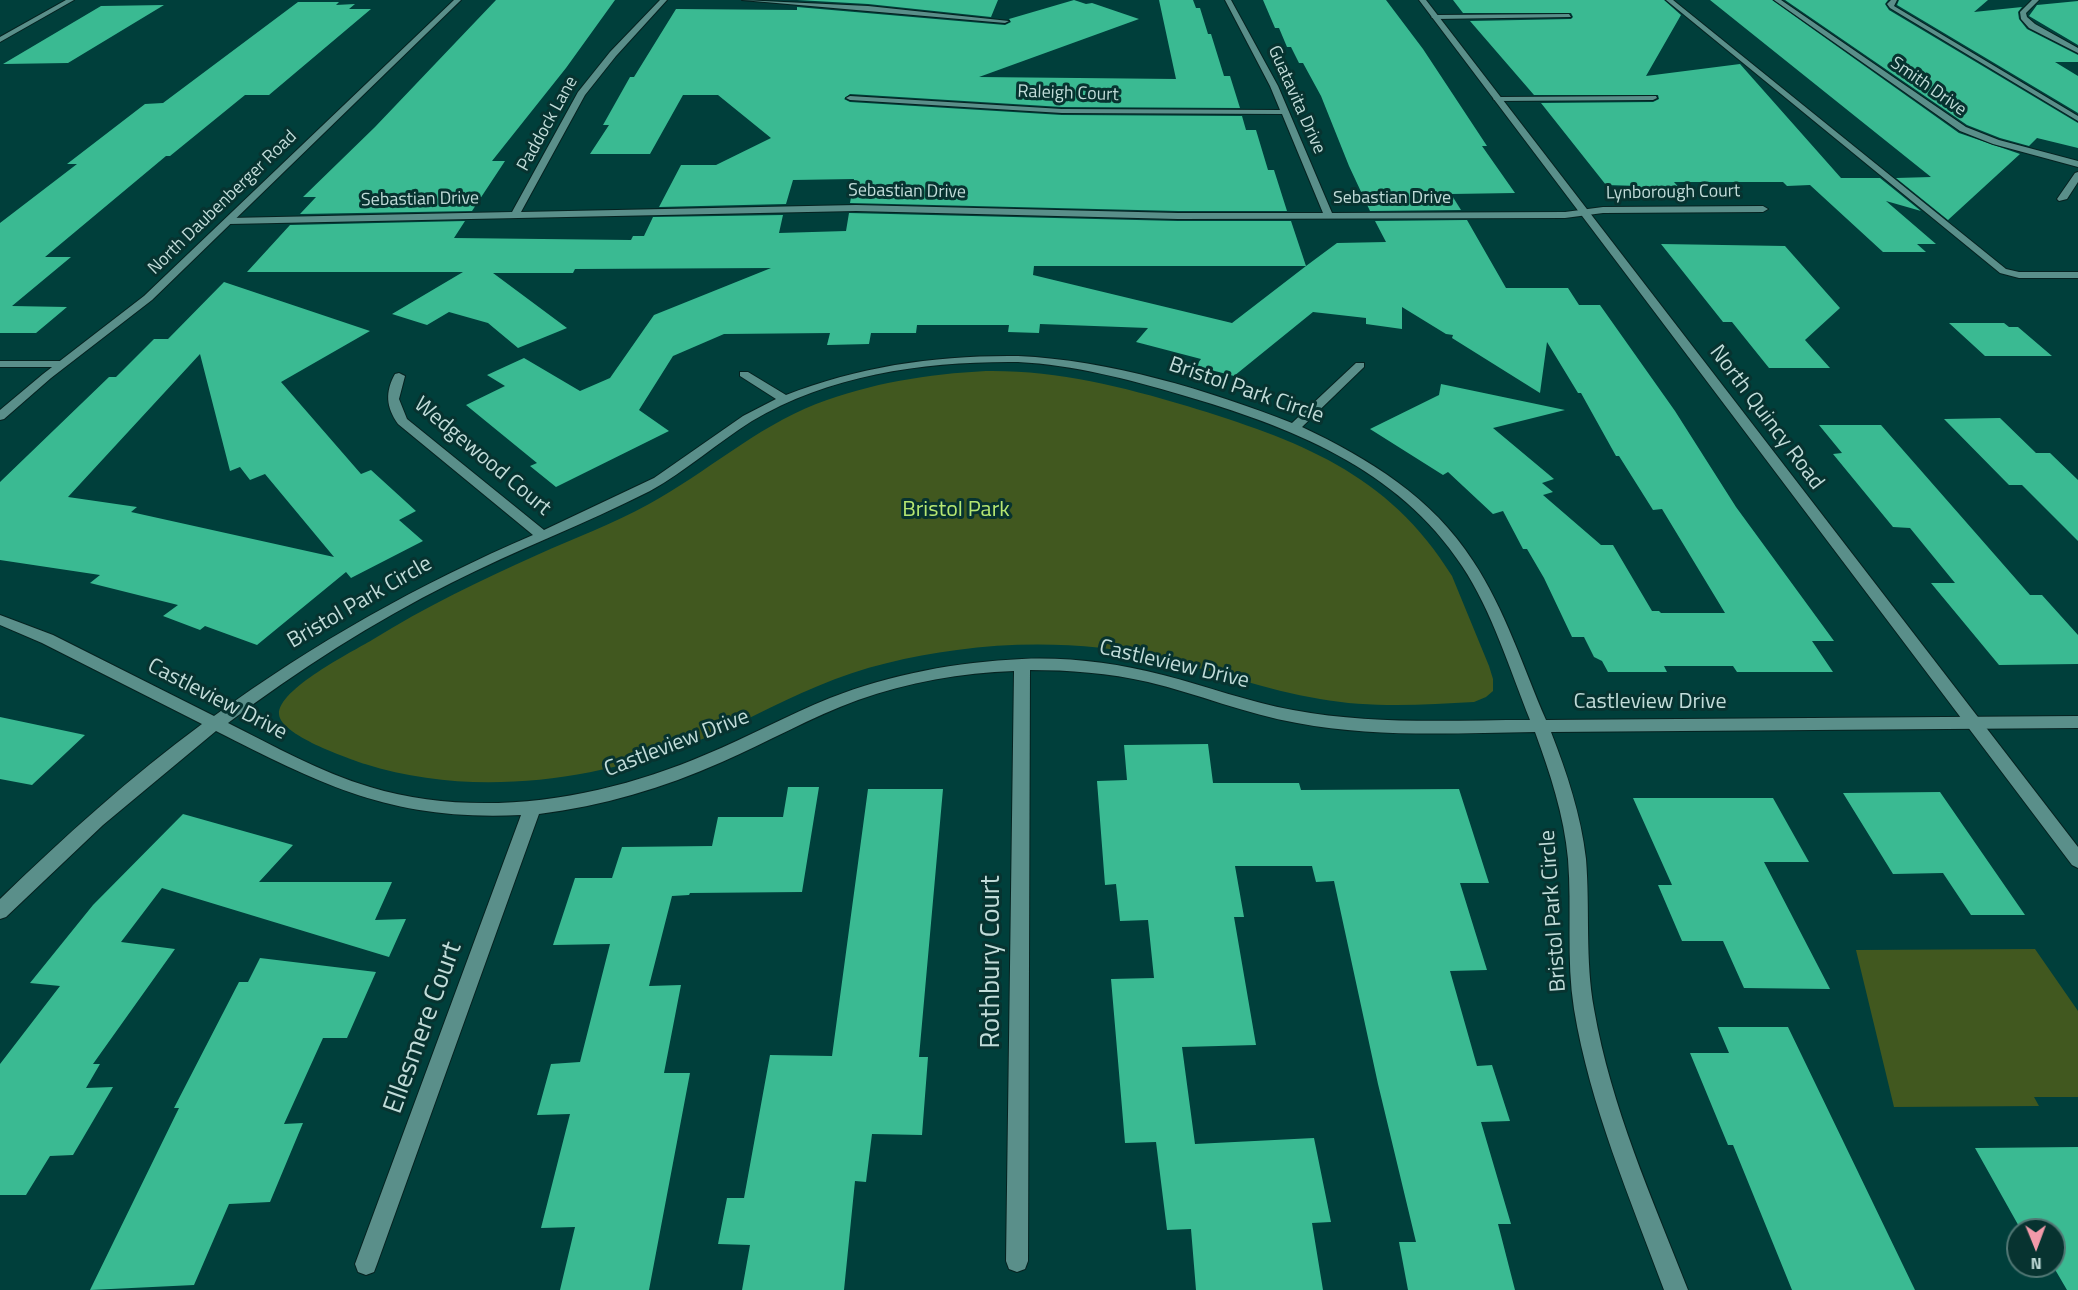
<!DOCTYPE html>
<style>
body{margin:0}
#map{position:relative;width:2078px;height:1290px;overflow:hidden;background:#003f3b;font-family:"Titillium Web",sans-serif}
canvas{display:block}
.north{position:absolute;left:2006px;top:1218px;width:60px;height:60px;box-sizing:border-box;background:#073330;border:2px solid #517774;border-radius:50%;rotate:179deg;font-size:16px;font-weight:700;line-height:24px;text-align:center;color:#c1dcd9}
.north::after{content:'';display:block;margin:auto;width:21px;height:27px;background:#f39aaa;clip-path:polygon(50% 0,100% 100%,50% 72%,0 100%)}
</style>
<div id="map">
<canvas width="2078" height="1290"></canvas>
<div class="north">N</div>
</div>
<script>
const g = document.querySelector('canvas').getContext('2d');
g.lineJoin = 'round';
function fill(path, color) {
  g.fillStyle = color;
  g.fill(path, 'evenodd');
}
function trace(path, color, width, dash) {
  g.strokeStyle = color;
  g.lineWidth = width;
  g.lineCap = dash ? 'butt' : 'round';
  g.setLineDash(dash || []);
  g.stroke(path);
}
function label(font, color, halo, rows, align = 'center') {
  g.font = font + ' "Titillium Web",sans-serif';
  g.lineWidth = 6;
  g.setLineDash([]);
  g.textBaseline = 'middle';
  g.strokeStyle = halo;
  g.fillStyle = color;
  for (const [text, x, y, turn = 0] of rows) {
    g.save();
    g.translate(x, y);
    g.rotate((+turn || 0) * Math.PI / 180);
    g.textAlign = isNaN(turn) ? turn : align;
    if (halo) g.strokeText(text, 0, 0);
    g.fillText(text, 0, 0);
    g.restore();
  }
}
fill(new Path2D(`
 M 986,371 C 1056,370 1120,386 1187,406 C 1297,440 1388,472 1452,576 L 1489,666 L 1493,679 L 1493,691 L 1486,697 L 1474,702 C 1423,705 1370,708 1320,699 C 1266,690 1215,671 1161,658 C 1095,643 1024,641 957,650 C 910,656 862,667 818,686 C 774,704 732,729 687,745 C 586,782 469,797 365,764 C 347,758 280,735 279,714 C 278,689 352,652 372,640 C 425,607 481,580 537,555 C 574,538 613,524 649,504 C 706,473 755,428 816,404 C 871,383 928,374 986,371 Z
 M 2035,949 L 2078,1011 L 2078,1097 L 2034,1097 L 2039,1106 L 1894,1107 L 1856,950 Z`), '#41581f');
fill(new Path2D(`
 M 496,0 L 615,0 L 566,68 L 492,161 L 505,161 L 472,211 L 300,214 L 316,197 L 303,197 L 375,127 Z
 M 797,0 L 998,0 L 991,17 L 868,4 Z
 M 1074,0 L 1086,4 L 1092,3 L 1139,19 L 979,77 L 1176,79 L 1159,0 L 1193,0 L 1196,8 L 1200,8 L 1208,34 L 1211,34 L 1224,76 L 1230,76 L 1240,108 L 1062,107 L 850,94 L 844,99 L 850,102 L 1062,115 L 1242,116 L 1246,130 L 1256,130 L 1268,170 L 1274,170 L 1287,211 L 1178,211 L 850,203 L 854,179 L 793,180 L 786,204 L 659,207 L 681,165 L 716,165 L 771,138 L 718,95 L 683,95 L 650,154 L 590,154 L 609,125 L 603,125 L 630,77 L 634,77 L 676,9 L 797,10 L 797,7 L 1005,25 L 1011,22 L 1009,19 Z
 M 1263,0 L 1386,0 L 1423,49 L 1487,146 L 1482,146 L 1515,193 L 1451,194 L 1461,210 L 1370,211 L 1349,166 L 1321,96 L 1303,63 L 1299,63 L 1291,47 L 1287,47 L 1279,28 L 1275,28 Z
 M 1453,0 L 1664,0 L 1681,15 L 1646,76 L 1740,64 L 1841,178 L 1880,178 L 1921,211 L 1886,201 L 1936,244 L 1917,244 L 1926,252 L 1883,252 L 1810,185 L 1787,186 L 1783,182 L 1674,182 L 1683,192 L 1644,191 L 1639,186 L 1606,185 L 1541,103 L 1653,102 L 1659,99 L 1658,95 L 1534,95 L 1470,21 L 1571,19 L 1573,17 L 1571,13 L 1463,13 Z
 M 1710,0 L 1772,0 L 1959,133 L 2020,154 L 1948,220 L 1896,178 L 1931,177 Z
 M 1785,0 L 1888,0 L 1885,4 L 1889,10 L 2078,123 L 2078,148 L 2037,138 L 2029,146 L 2000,138 L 1967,125 Z
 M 1899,0 L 1988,0 L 1974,12 L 2022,7 L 2018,12 L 2019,19 L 2027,29 L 2078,55 L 2078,62 L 2055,62 L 2078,76 L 2078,113 L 1897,5 Z
 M 2078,1 L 2078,45 L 2029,16 L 2037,5 Z
 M 298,2 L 339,2 L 336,5 L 355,4 L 349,9 L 371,9 L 269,95 L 245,95 L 170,156 L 166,156 L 45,257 L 71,257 L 12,306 L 67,307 L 36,333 L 0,333 L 0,223 L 77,164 L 67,164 L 145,104 L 163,103 Z
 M 164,5 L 68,63 L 3,64 L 101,6 Z
 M 849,213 L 1178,221 L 1291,221 L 1306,266 L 1337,243 L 1386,242 L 1375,221 L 1467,220 L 1506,288 L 1568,288 L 1579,305 L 1600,305 L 1675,411 L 1736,507 L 1834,641 L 1812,641 L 1833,672 L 1737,672 L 1733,666 L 1664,666 L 1667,672 L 1608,672 L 1602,661 L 1594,657 L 1584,637 L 1572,637 L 1544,578 L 1527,549 L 1523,549 L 1503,511 L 1493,514 L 1448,472 L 1443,475 L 1370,429 L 1439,395 L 1441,384 L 1565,410 L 1493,428 L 1554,479 L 1542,483 L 1553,492 L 1543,495 L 1601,545 L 1613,545 L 1652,611 L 1659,611 L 1661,613 L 1725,613 L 1662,509 L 1653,510 L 1619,456 L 1616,456 L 1581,393 L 1578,393 L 1547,342 L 1540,393 L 1452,338 L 1453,335 L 1446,334 L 1402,307 L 1402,329 L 1366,324 L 1366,318 L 1313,312 L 1234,376 L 1196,366 L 1201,359 L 1136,342 L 1148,328 L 1040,324 L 1039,333 L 1008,332 L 1009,325 L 917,325 L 916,333 L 871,333 L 869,344 L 827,345 L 830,333 L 724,334 L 673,356 L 639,410 L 669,431 L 556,487 L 530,466 L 537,463 L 466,405 L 505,386 L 487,375 L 524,358 L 580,391 L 610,378 L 654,315 L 771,268 L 575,269 L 573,273 L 493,273 L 567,328 L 518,348 L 488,323 L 449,312 L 427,325 L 392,314 L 463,272 L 247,272 L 290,225 L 465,221 L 454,238 L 631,240 L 633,236 L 644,236 L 653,217 L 783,215 L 779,233 L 846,231 ZM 1034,266 L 1306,266 L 1232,323 L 1033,275 Z
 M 1661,244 L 1785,246 L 1840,308 L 1805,340 L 1830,368 L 1769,368 L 1732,322 L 1723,322 Z
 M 224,282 L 370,331 L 281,382 L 361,474 L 371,470 L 416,511 L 399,520 L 423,541 L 351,578 L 346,572 L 257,645 L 205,626 L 200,630 L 163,616 L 178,605 L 90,583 L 100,575 L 0,560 L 0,482 L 109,377 L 116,377 L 154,339 L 168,339 ZM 200,354 L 230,471 L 240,467 L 250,480 L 265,474 L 334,557 L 131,512 L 137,507 L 68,497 Z
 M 1949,323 L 2004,323 L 2009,327 L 2018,327 L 2052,356 L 1985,356 Z
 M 2000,418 L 2036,453 L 2050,453 L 2078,480 L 2078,541 L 2022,485 L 2009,485 L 1944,419 Z
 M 1819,425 L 1881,425 L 2030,595 L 2042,595 L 2078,635 L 2078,664 L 1999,665 L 1931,583 L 1955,583 L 1910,528 L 1893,527 L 1833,454 L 1842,453 Z
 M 0,717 L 85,735 L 32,785 L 0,779 Z
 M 1208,744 L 1213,783 L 1299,783 L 1301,790 L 1459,789 L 1489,883 L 1460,883 L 1487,970 L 1450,971 L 1477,1066 L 1492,1065 L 1510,1121 L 1481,1122 L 1511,1224 L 1498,1224 L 1515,1290 L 1408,1290 L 1399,1242 L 1416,1242 L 1378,1084 L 1334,881 L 1316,882 L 1312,866 L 1235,866 L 1244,917 L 1234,917 L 1256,1045 L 1182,1047 L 1195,1144 L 1314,1138 L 1331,1222 L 1312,1223 L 1323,1290 L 1196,1290 L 1191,1229 L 1167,1230 L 1156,1142 L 1125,1143 L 1111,979 L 1154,978 L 1148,920 L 1120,921 L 1116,884 L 1105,885 L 1097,781 L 1127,780 L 1124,745 Z
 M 788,787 L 819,787 L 802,892 L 690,893 L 689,895 L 672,896 L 649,986 L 681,985 L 664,1073 L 690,1073 L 649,1290 L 560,1290 L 575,1227 L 541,1228 L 570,1114 L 537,1115 L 551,1064 L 580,1062 L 610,944 L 553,945 L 575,878 L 612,878 L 622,847 L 712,846 L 718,817 L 783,817 Z
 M 868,789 L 943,789 L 919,1057 L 928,1057 L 922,1135 L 872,1134 L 866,1182 L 855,1181 L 844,1290 L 742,1290 L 750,1245 L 718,1244 L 727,1198 L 744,1198 L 770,1055 L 832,1056 Z
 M 1940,792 L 2025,915 L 1971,915 L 1943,873 L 1893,874 L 1843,793 Z
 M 1633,798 L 1773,798 L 1809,862 L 1764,862 L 1830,989 L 1744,988 L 1723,941 L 1682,941 L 1658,885 L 1672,885 Z
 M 183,814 L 293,845 L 259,882 L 392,882 L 375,920 L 406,919 L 389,957 L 162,888 L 121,942 L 175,949 L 93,1064 L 100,1064 L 86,1088 L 113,1087 L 73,1155 L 50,1156 L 26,1195 L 0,1195 L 0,1064 L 60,986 L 30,983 L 93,905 Z
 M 260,958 L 376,972 L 347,1038 L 323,1038 L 284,1124 L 303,1123 L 270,1202 L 229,1204 L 194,1285 L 90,1290 L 179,1108 L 174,1108 L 239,982 L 248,982 Z
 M 1718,1027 L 1788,1027 L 1915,1290 L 1792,1290 L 1733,1145 L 1728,1145 L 1690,1053 L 1729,1053 Z
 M 2078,1147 L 2078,1290 L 2067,1290 L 2053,1266 L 2054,1230 L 2021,1230 L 1975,1148 Z`), '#3aba92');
const lane = new Path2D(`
 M 1666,0 L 1673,0 L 2006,269 L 2019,272 L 2078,272 L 2078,278 L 2019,278 L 2000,273 Z
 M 1891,0 L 1897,0 L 1894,6 L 2078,116 L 2078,121 L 1890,8 L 1887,4 Z`);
const street = new Path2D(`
 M 66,0 L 74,0 L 0,42 L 0,37 Z
 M 660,0 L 667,0 L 616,56 L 585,95 L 521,212 L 856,205 L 1178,213 L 1323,213 L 1282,114 L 1062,113 L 850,100 L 846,98 L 850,96 L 1062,109 L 1280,110 L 1270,86 L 1225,0 L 1231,0 L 1278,86 L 1332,213 L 1565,212 L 1603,207 L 1763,206 L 1768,209 L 1763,212 L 1603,213 L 1565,218 L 1178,219 L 856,211 L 229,224 L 224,221 L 229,218 L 512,212 L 578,92 L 610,52 Z
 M 742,0 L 868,6 L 1009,21 L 1005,23 Z
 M 1774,0 L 1781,0 L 1966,127 L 1999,140 L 2078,161 L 2078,167 L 1993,144 L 1960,131 Z
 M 2032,0 L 2039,0 L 2026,13 L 2027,17 L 2035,24 L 2078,48 L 2078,53 L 2029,28 L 2021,19 L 2020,12 Z
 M 1569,14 L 1571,17 L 1435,19 L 1431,17 L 1435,15 Z
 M 1656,96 L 1657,98 L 1653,100 L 1497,101 L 1493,99 L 1497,97 Z
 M 2078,172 L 2078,182 L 2067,199 L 2059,201 L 2057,199 L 2075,173 Z
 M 1018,356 C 1109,360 1208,390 1292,423 L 1356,363 L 1364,363 L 1364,367 L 1302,427 C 1368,458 1433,498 1473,561 C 1505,609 1523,667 1546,720 L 2078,716 L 2078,728 L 1551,732 C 1567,773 1581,815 1586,859 C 1590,909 1585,960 1594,1009 C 1611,1107 1652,1198 1688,1290 L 1664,1290 C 1630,1198 1590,1106 1574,1009 C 1566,959 1572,909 1568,859 C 1564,815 1550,773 1535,732 C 1456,733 1376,738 1297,723 C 1246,714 1198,694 1148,682 C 1109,673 1069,670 1030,670 L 1028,1261 L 1025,1269 L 1017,1272 L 1009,1269 L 1006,1261 L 1014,671 C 962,673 908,682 858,700 C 811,717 768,742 722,762 C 664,788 602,806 539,814 L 377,1264 L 374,1272 L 366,1275 L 358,1272 L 355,1264 L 521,815 C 394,821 326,787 216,731 L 103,825 L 6,917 L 0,919 L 0,899 C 64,837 130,777 202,724 L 42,643 L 0,625 L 0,615 L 53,635 L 214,716 C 314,643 419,584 533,535 L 398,424 C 386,407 385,392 395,374 L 399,373 L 405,376 L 399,399 L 407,419 L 544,530 L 654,478 L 743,416 L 776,399 L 740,376 L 740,372 L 748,372 L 786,395 C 859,366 939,355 1018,356 ZM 1018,362 C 1075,365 1127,379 1182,395 C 1289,426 1398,468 1462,566 C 1492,611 1510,670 1530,720 C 1451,720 1371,725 1293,710 C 1249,702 1206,686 1163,675 C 1116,663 1069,657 1022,659 C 957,662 891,674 830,698 C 788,715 748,737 707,754 C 603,799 480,820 370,787 C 320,772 274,746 228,723 C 298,670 373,622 451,583 C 516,550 585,524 650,491 C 686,471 717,443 752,421 C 830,374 928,361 1018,362 Z
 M 0,361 L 62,361 L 68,364 L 62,367 L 0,367 Z`);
const secondary = new Path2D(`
 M 454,0 L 461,0 L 152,300 L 51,378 L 4,419 L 0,420 L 0,410 L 43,374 L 144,296 Z
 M 1419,0 L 1426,0 L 2078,847 L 2078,868 L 2072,865 Z`);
trace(lane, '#052220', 2);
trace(street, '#052220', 2);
trace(secondary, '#052220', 2);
fill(lane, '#5a8f8a');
fill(street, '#5a8f8a');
fill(secondary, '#5a8f8a');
label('18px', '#c1dcd9', '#073330', [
 ["Smith Drive",1928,87,35],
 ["Raleigh Court",1068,94,2],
 ["Guatavita Drive",1296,100,66],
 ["Paddock Lane",548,124,-61],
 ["Sebastian Drive",907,192,1],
 ["Lynborough Court",1673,193,-1],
 ["Sebastian Drive",1392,199],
 ["Sebastian Drive",420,200,-1],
 ["North Daubenberger Road",223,203,-44]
]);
label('22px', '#c1dcd9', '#073330', [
 ["Bristol Park Circle",1246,391,19],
 ["North Quincy Road",1766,418,53],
 ["Wedgewood Court",482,457,40],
 ["Bristol Park Circle",360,603,-30],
 ["Castleview Drive",1174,665,13],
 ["Castleview Drive",217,700,27],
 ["Castleview Drive",1650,703],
 ["Castleview Drive",677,744,-21],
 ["Bristol Park Circle",1554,911,-94]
]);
label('22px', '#b6e772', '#073330', [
 ["Bristol Park",956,511]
]);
label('27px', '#c1dcd9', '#073330', [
 ["Rothbury Court",992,962,-90],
 ["Ellesmere Court",424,1028,-70]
]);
</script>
